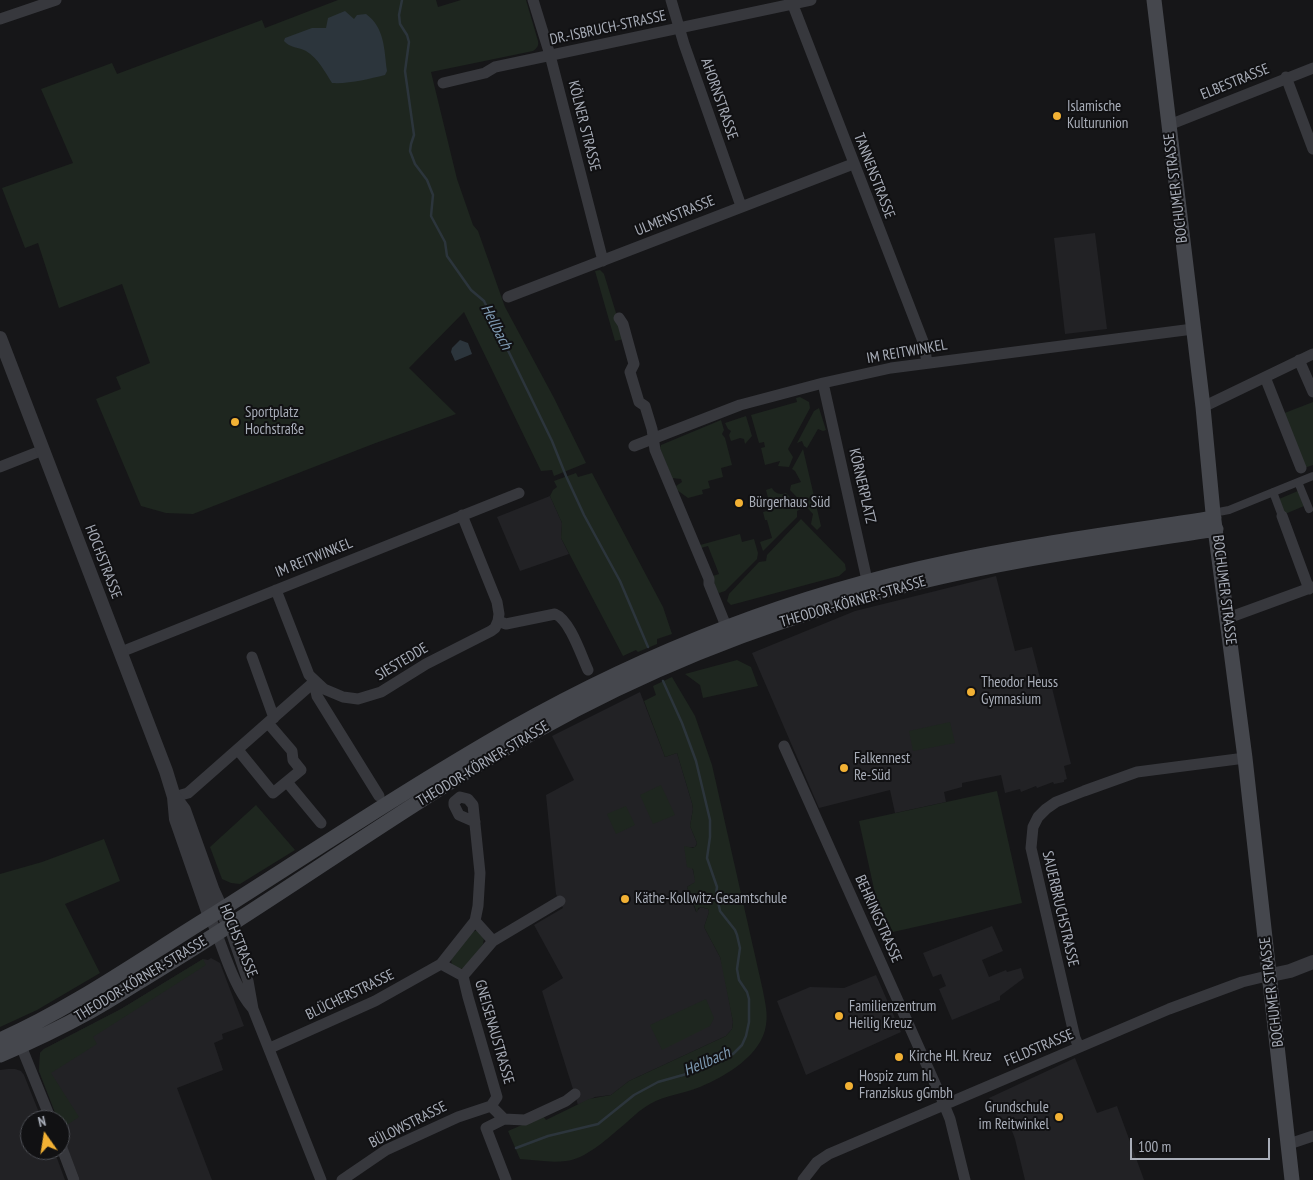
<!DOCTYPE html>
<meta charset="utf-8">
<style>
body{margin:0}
#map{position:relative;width:1313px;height:1180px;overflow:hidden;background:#161618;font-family:"PT Sans Narrow",sans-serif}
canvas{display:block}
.north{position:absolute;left:20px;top:1110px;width:50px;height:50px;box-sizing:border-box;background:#111113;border:1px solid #4d4f55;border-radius:50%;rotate:347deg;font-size:14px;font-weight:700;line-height:20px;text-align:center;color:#a8adb8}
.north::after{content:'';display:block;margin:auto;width:18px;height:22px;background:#f2b134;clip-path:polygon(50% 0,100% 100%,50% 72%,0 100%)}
.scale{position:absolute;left:1130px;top:1138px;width:140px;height:22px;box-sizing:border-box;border:2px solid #a8adb8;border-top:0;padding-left:6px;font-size:15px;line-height:18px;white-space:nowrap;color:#a8adb8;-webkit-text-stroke:4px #111113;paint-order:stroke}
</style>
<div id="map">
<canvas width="1313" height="1180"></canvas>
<div class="north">N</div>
<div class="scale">100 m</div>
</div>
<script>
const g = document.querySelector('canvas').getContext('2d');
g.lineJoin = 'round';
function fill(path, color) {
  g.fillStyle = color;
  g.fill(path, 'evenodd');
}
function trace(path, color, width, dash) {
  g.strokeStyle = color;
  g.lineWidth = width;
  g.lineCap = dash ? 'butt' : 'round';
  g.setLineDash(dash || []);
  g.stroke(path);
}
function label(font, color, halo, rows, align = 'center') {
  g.font = font + ' "PT Sans Narrow",sans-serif';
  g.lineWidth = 4;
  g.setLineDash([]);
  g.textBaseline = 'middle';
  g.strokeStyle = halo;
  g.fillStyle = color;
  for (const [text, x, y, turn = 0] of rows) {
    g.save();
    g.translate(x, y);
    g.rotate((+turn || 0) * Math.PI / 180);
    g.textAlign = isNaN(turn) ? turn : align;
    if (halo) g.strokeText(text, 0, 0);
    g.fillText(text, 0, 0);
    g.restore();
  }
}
fill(new Path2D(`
 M 1095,233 L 1107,329 L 1065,334 L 1054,238 Z
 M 550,496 L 562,523 L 561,538 L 569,554 L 520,571 L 497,517 Z
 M 996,576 L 1015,651 L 1032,647 L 1041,682 L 1050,680 L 1071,764 L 1064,766 L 1067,779 L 1064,780 L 1064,782 L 1054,784 L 1053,782 L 1037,788 L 1036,786 L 1021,792 L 1020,789 L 1005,793 L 1001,775 L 986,778 L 962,783 L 962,787 L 944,792 L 946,802 L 895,813 L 890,790 L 819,808 L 752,653 L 855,611 Z
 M 640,692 L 665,757 L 677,753 L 692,803 L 693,809 L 690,826 L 697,843 L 695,847 L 687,848 L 696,882 L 687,887 L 696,912 L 701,907 L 708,909 L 709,912 L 704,927 L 720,957 L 723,967 L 733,1022 L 732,1029 L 726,1036 L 629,1081 L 611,1095 L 595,1097 L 578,1105 L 542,991 L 563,978 L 534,925 L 563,908 L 556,894 L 546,795 L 574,780 L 552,736 Z
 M 992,926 L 1003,951 L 982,960 L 989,977 L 1006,970 L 1007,972 L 1021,968 L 1024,978 L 1000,996 L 1000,1000 L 952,1020 L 939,989 L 946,986 L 941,974 L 933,977 L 923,953 Z
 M 211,958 L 220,963 L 244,1026 L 222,1034 L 223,1039 L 214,1043 L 223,1070 L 177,1088 L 212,1180 L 80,1180 L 61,1132 L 60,1120 L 58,1120 L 39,1071 L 40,1053 L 44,1049 L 121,1009 L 203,959 L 208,960 Z
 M 876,975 L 901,1032 L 806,1075 L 777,1001 L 810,987 L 844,988 Z
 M 1075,1058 L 1097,1113 L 1117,1106 L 1144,1180 L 1025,1180 L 1015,1139 L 1009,1123 L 1001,1125 L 989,1098 Z
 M 8,1069 L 15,1069 L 21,1071 L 24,1075 L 42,1120 L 30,1120 L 30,1150 L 54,1150 L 65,1180 L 0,1180 L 0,1070 Z`), '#222225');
fill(new Path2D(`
 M 338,0 L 436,0 L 438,7 L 461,0 L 526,0 L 538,41 C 539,46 537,48 533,51 L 431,72 L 457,179 L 473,225 L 478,231 L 505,307 L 554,398 L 586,463 L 554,476 L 552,470 L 541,471 L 464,312 L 409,368 L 456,414 L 373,444 L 193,514 L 166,513 L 141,506 L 96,399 L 121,389 L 116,377 L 150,363 L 122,284 L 59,308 L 38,243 L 25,248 L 2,188 L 73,163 L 41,89 L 112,63 L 117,74 L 262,20 L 265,28 Z
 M 600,270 L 604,274 L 624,339 L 615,341 L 595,271 Z
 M 800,397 L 809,402 L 810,408 L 788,449 L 793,457 L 789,467 L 778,466 L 780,461 L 765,465 L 761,448 L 765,447 L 764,442 L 759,443 L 751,415 L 797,402 L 796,398 Z
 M 1313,402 L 1313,465 L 1304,468 L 1282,414 Z
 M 819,408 L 826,430 L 823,431 L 818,429 L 807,448 L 804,446 L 802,441 L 797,443 L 814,411 Z
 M 746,416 L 752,436 L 745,444 L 744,439 L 740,438 L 731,441 L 729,435 L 731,431 L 728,429 L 725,423 Z
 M 721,420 L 724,430 L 722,434 L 725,438 L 732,465 L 721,468 L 723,477 L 708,481 L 710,488 L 702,490 L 703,494 L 688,498 L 677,490 L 676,486 L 682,482 L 681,479 L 672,478 L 660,448 L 661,445 Z
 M 803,449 L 821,526 L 817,530 L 811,524 L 813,514 L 790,490 L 791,485 L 801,482 L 795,471 L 792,469 Z
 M 576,473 L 578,477 L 592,473 L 663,607 L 672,634 L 657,639 L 657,644 L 638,652 L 636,650 L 623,656 L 561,538 L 562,523 L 550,496 L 553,490 L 557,487 L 554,481 Z
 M 772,488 C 775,494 781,495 786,493 L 801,509 L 797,511 L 797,517 L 763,551 L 760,542 L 772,538 L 767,520 L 765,520 L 763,512 L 771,510 L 766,490 Z
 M 1298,491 L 1304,506 L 1285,514 L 1279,499 Z
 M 801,519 L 845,564 L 846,570 L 839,576 L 731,605 L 727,601 L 729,594 L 759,562 L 766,561 L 767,555 Z
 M 740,534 L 742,542 L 754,539 L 758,553 L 757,559 L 725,591 L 719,593 L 716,590 L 713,576 L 719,574 L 708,546 L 701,548 L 700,545 Z
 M 737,660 L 751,667 L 758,686 L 703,698 L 700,685 L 685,674 Z
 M 672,677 L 695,716 L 712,765 L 763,991 C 765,1002 768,1013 766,1025 C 762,1055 726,1076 700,1087 C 684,1094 665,1095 650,1104 C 639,1110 630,1120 620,1128 C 606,1140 585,1159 566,1161 C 551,1163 535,1160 520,1159 L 508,1131 L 543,1116 L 546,1120 L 589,1099 L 611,1095 L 629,1081 L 726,1036 L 732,1029 L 733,1022 L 720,957 L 704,927 L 709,912 L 708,909 L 701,907 L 698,908 L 697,913 L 687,887 L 695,882 L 693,869 L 687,867 L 684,846 L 693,848 L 696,846 L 697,843 L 690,826 L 693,809 L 692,803 L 677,753 L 665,757 L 644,701 L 656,695 L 653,686 Z
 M 950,722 L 955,743 L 913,751 L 909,731 Z
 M 661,785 L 675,815 L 653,824 L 640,795 Z
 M 997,791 L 1022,903 L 884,934 L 859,821 Z
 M 256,805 L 295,850 L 240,884 L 231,883 L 222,879 L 210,847 Z
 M 626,806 L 635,825 L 616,834 L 607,814 Z
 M 104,839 L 120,881 L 65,904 L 100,973 L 37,1010 L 0,1027 L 0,874 L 42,862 Z
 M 475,931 L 478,931 L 484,938 L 483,944 L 465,968 L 460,969 L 452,966 L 451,959 L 471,932 Z
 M 203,959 L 206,965 L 93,1037 L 97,1044 L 51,1073 L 79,1117 L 61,1129 L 60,1120 L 58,1120 L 39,1071 L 40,1053 L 44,1049 L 121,1009 Z
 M 706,999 L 714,1018 L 710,1026 L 662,1050 L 650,1025 Z`), '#1e261f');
fill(new Path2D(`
 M 345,11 L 354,19 L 357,15 L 366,14 C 385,28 384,49 387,71 L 385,75 C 368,79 350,84 332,83 C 325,72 318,58 306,51 C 299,47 290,48 284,41 L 285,38 L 312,28 L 326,28 L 328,18 Z
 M 460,340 L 468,343 L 472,354 L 455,361 L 451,352 L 452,348 Z`), '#2c353c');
trace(new Path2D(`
 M 402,0 L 399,15 L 400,24 L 407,35 L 409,42 L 405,71 L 414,135 L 411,144 L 410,151 L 415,164 L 427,180 L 433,195 L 431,216 L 445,242 L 447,256 L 471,290 L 484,301 L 552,441 L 566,476 L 584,515 L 620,581 L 648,647
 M 516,1148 L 548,1136 L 598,1124 L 634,1095 L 658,1082 L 690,1073 L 706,1061 L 733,1054 L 742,1045 L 746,1036 L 749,1022 L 749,999 L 747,992 L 739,980 L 737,969 L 740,948 L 737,935 L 735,930 L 720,911 L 718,902 L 716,895 L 717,887 L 707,858 L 710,837 L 710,820 L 696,761 L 682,723 L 663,681`), '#2c353c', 2.5);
trace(new Path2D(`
 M 1298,482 L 1309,509
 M 1273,492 L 1282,516
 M 1213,513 L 1229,510 L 1313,476`), '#37383d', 8);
trace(new Path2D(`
 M 533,0 L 550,55 L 603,261
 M 671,0 L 684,44 L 741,206
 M 791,0 L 924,344 L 927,363
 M 0,19 L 56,0
 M 1286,77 L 1313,149
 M 443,83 L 485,73 L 495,67 L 811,0
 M 1169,125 L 1313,68
 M 508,297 L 853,164
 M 619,318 L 623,324 L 634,364 L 630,372 L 639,402 L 645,406 L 652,429 L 655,450 L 709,579 L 709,584 L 724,621
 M 1299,360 L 1313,392
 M 1265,377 L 1301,468
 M 823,383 L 869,589
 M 1203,407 L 1313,354
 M 634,446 L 740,405 L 823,383 L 891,368 L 1193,329
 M 0,467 L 43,450
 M 462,515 L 497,602 L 499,614 L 498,621
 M 1282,516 L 1309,589
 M 276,590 L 309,675 L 324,689 L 343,697 L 358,699 L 381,692 L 426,664 L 491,631 L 495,628 L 498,621 L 506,624 L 555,614 C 570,620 581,655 588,670
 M 1228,618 L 1313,587
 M 121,652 L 519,493
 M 252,657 L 274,718
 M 314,682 L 317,696 L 379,796
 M 784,746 L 941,1097 L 950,1119 L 965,1180
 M 238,750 L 273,793 L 301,770 L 293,760 L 292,751 L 268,723
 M 287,782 L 321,823
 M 174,797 L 188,793 L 314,682
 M 210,917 C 223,946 232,985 253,1009
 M 475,921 L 493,941
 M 229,926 L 248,981 L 253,1009 L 321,1180
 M 441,964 L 463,976
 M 463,976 L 468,997 L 497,1097 L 491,1106
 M 463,976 L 493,941 L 560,901
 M 21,1046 L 51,1120
 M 1079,1047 L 1075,1038 L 1031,848 L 1033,827 L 1038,817 L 1046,809 L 1056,802 L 1084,791 L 1137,772 L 1245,758
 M 270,1048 L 375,1001 L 441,964 L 475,921 L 478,906 L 480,873 L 473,805 L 468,799 L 460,797 L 454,802 L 454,805 L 459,815 L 475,822
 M 491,1106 L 504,1119 L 486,1128 L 506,1180
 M 504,1119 L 525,1120 L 566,1101 L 575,1094
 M 60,1143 L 74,1180
 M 1289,1144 L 1313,1136
 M 342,1180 L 386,1150 L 458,1117 L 491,1106
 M 803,1180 L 817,1162 L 829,1154 L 1169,1009 L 1242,982 L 1271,975`), '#37383d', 11);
trace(new Path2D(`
 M 0,338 L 166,771 L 174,797 L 176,819 L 210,917
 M 175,798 L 184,810 L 213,891 L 229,926
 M 1271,975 L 1290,971 L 1313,962`), '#37383d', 14);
trace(new Path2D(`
 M 1154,0 L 1203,407 L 1213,513 L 1245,758 L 1292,1180
 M 0,1040 C 74,1007 140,960 208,918 C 309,854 408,788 511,729 C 647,652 796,594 949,562 C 1037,543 1126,532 1214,518
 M 0,1055 C 31,1042 62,1027 91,1011 C 114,998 137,983 160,969 C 287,892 406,804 536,731 C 641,672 755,626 872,594 C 984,563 1101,547 1216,529`), '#45474d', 15);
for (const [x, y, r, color] of [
 [1057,116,5,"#f2b134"],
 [235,422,5,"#f2b134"],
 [739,503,5,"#f2b134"],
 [971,692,5,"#f2b134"],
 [844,768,5,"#f2b134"],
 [625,899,5,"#f2b134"],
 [839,1016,5,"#f2b134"],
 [899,1057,5,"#f2b134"],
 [849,1086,5,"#f2b134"],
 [1059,1117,5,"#f2b134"]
]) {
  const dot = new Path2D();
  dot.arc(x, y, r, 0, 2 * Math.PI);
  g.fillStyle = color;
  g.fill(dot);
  trace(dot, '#111113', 2);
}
label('15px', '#a8adb8', '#111113', [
 ["DR.-ISBRUCH-STRASSE",608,28,-12],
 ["ELBESTRASSE",1235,82,-22],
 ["AHORNSTRASSE",719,99,71],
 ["KÖLNER STRASSE",584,126,76],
 ["TANNENSTRASSE",874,176,69],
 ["BOCHUMER STRASSE",1176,188,-97],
 ["ULMENSTRASSE",675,216,-22],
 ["IM REITWINKEL",907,352,-10],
 ["KÖRNERPLATZ",862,486,77],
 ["IM REITWINKEL",314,558,-22],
 ["HOCHSTRASSE",103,562,69],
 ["BOCHUMER STRASSE",1224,590,83],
 ["THEODOR-KÖRNER-STRASSE",853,602,-16],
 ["SIESTEDDE",402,662,-31],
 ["THEODOR-KÖRNER-STRASSE",483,764,-31],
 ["SAUERBRUCHSTRASSE",1060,909,77],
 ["BEHRINGSTRASSE",878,919,66],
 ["HOCHSTRASSE",238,941,68],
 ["THEODOR-KÖRNER-STRASSE",141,979,-31],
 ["BOCHUMER STRASSE",1272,992,-97],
 ["BLÜCHERSTRASSE",350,995,-26],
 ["GNEISENAUSTRASSE",494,1032,74],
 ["FELDSTRASSE",1039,1048,-23],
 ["BÜLOWSTRASSE",408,1125,-27]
]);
label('15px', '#a8adb8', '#111113', [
 ["Islamische",1067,107],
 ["Kulturunion",1067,124],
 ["Sportplatz",245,413],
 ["Hochstraße",245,430],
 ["Bürgerhaus Süd",749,503],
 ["Theodor Heuss",981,683],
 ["Gymnasium",981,700],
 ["Falkennest",854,759],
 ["Re-Süd",854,776],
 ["Käthe-Kollwitz-Gesamtschule",635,899],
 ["Familienzentrum",849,1007],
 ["Heilig Kreuz",849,1024],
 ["Kirche Hl. Kreuz",909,1057],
 ["Hospiz zum hl.",859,1077],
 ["Franziskus gGmbh",859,1094],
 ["Grundschule",1049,1108,"right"],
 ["im Reitwinkel",1049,1125,"right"]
], 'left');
label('italic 16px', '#7f9bb3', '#111113', [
 ["Hellbach",496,327,63],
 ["Hellbach",707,1062,-24]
]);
</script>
